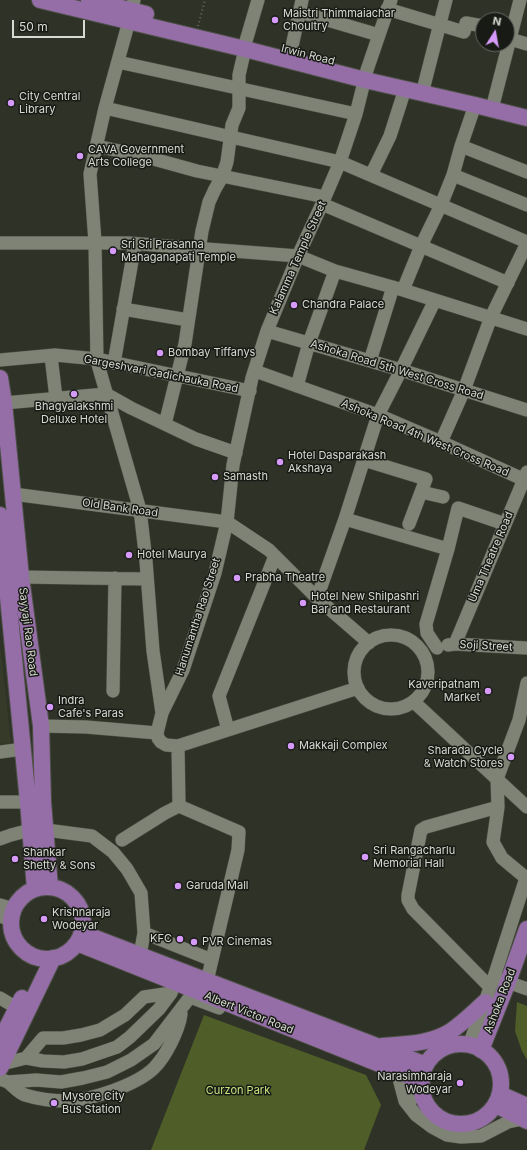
<!DOCTYPE html>
<style>
body{margin:0}
#map{position:relative;width:527px;height:1150px;overflow:hidden;background:#2f3327;font-family:Inter,sans-serif}
canvas{display:block}
.north{position:absolute;left:475px;top:12px;width:40px;height:40px;box-sizing:border-box;background:#181a15;border:1px solid #646761;border-radius:50%;rotate:11deg;font-size:11px;font-weight:700;line-height:16px;text-align:center;color:#d7dad2}
.north::after{content:'';display:block;margin:auto;width:14px;height:18px;background:#d69bfa;clip-path:polygon(50% 0,100% 100%,50% 72%,0 100%)}
.scale{position:absolute;left:12px;top:20px;width:73px;height:18px;box-sizing:border-box;border:2px solid #d7dad2;border-top:0;padding-left:5px;font-size:12px;line-height:14px;white-space:nowrap;color:#d7dad2;-webkit-text-stroke:3px #181a15;paint-order:stroke}
</style>
<div id="map">
<canvas width="527" height="1150"></canvas>
<div class="north">N</div>
<div class="scale">50 m</div>
</div>
<script>
const g = document.querySelector('canvas').getContext('2d');
g.lineJoin = 'round';
function fill(path, color) {
  g.fillStyle = color;
  g.fill(path, 'evenodd');
}
function trace(path, color, width, dash) {
  g.strokeStyle = color;
  g.lineWidth = width;
  g.lineCap = dash ? 'butt' : 'round';
  g.setLineDash(dash || []);
  g.stroke(path);
}
function label(font, color, halo, rows, align = 'center') {
  g.font = font + ' Inter,sans-serif';
  g.lineWidth = 3;
  g.setLineDash([]);
  g.textBaseline = 'middle';
  g.strokeStyle = halo;
  g.fillStyle = color;
  for (const [text, x, y, turn = 0] of rows) {
    g.save();
    g.translate(x, y);
    g.rotate((+turn || 0) * Math.PI / 180);
    g.textAlign = isNaN(turn) ? turn : align;
    if (halo) g.strokeText(text, 0, 0);
    g.fillText(text, 0, 0);
    g.restore();
  }
}
fill(new Path2D(`
 M 0,645 L 11,743 L 0,744 Z`), '#363b29');
fill(new Path2D(`
 M 517,1002 L 527,1006 L 527,1060 L 522,1051 L 515,1031 Z
 M 204,1015 L 366,1075 L 381,1105 L 364,1150 L 151,1150 Z`), '#4f5d28');
const minor = new Path2D(`
 M 134,0 L 129,21 L 105,108 L 90,174 L 95,242 L 97,361 L 140,510 L 146,561 L 153,651 L 162,713
 M 387,9 L 464,32 L 466,23 L 483,26
 M 300,12 L 379,35
 M 510,39 L 527,44
 M 246,41 L 258,0
 M 291,51 L 302,0
 M 118,62 L 356,114
 M 424,86 L 446,0
 M 494,101 L 520,0
 M 105,108 L 340,162 L 527,242
 M 96,146 L 139,155 L 197,171 L 325,197
 M 461,146 L 527,172
 M 371,175 L 390,136 L 405,89
 M 453,175 L 527,205
 M 322,204 L 508,283
 M 0,243 L 128,243 L 298,256 L 335,271 L 403,290 L 527,329
 M 403,290 L 421,246 L 441,205 L 453,175 L 461,146 L 475,105
 M 123,309 L 188,320
 M 267,331 L 401,370 L 527,410
 M 51,356 L 56,398
 M 0,360 L 55,355 L 97,359 L 250,391
 M 370,361 L 393,287
 M 114,363 L 135,244
 M 255,371 L 378,415 L 441,442 L 527,481
 M 297,386 L 309,343 L 335,271
 M 4,403 L 106,394 L 131,408 L 196,439 L 236,453
 M 165,424 L 185,344 L 202,231 L 209,202 L 215,189 L 222,177 L 227,162 L 232,125 L 239,108 L 239,75 L 245,49
 M 441,442 L 464,390 L 491,317 L 527,243
 M 364,460 L 426,479 L 409,524
 M 421,492 L 443,497
 M 13,494 L 227,522 L 269,550 L 317,598 L 369,643
 M 345,519 L 448,549
 M 21,577 L 147,579
 M 317,598 L 345,519 L 378,415 L 401,370 L 435,300
 M354 672a37 37 0 1 1 74 0a37 37 0 1 1-74 0Z
 M 455,644 L 527,472
 M 448,645 L 455,644 L 527,648
 M 437,648 L 427,633 L 426,624 L 448,549 L 458,508 L 505,524
 M 358,688 L 178,746 L 166,745 L 161,742 L 158,738 L 157,733 L 162,713 L 183,670 L 215,573 L 227,522 L 233,465 L 252,378 L 267,331 L 298,256 L 322,204 L 340,162 L 356,114 L 367,70 L 391,0
 M 113,691 L 115,578
 M 414,702 L 527,807
 M 41,726 L 86,727 L 157,733
 M 228,730 L 219,696 L 275,556
 M 0,752 L 23,749
 M 0,802 L 28,802
 M 179,806 L 239,832 L 238,850 L 207,981
 M 46,830 L 92,836 L 113,852 L 127,869 L 141,893 L 144,933 L 140,955
 M 0,839 L 11,835 L 30,830
 M 122,840 L 165,813 L 179,806 L 178,746
 M 0,905 L 14,909
 M 0,916 L 11,920
 M 144,933 L 212,960
 M 499,979 L 527,989
 M 490,987 L 413,909 L 408,900 L 408,895 L 421,830 L 426,827 L 498,807
 M 0,998 L 17,1008
 M 469,1045 L 494,977 L 526,878 L 502,858 L 493,842 L 498,807 L 497,779 L 519,720 L 527,683
 M 26,1058 L 43,1038 L 63,1038 L 81,1035 L 100,1030 L 125,1015 L 144,997 L 171,993
 M 0,1064 L 2,1064 L 26,1058 L 43,1061 L 64,1062 L 82,1059 L 117,1047 L 130,1037 L 159,1009 L 171,993 L 175,983
 M 389,1070 L 397,1071 L 405,1101 L 416,1115 L 432,1127 L 447,1135 L 461,1137 L 481,1136 L 508,1122 L 523,1119
 M 0,1079 L 8,1082 L 36,1080 L 61,1082 L 83,1078 L 107,1072 L 131,1060 L 154,1044 L 190,997 L 219,1008
 M 8,1082 C 13,1086 19,1093 25,1095 C 38,1099 53,1101 67,1101 C 91,1100 137,1085 154,1068 C 166,1056 179,1030 181,1014
 M 405,1101 L 423,1094`);
const major = new Path2D(`
 M 40,0 L 245,49 L 365,80 L 475,105 L 527,118
 M 89,0 L 146,14
 M 0,378 L 4,403 L 21,577 L 41,726 L 43,802 L 50,887
 M 0,515 L 28,802 L 35,889
 M11 923a36 36 0 1 1 72 0a36 36 0 1 1-72 0Z
 M 82,933 L 426,1065
 M 77,943 L 422,1081
 M 0,1041 L 22,998
 M421 1084a40 40 0 1 1 80 0a40 40 0 1 1-80 0Z
 M 382,1046 C 405,1044 431,1044 451,1031 C 463,1023 474,1012 485,1002
 M 481,1050 L 508,982 L 527,929
 M 0,1068 L 53,958
 M 500,1094 L 527,1106
 M 496,1105 L 527,1121`);
trace(minor, '#4d5046', 14);
trace(major, '#4d5046', 18);
trace(new Path2D(`
 M 198,26 L 205,0`), '#696d62', 2, [1, 3]);
trace(minor, '#7f8376', 13);
trace(major, '#956ea8', 16);
for (const [x, y, r, color] of [
 [275,20,4,"#d69bfa"],
 [11,103,4,"#d69bfa"],
 [80,156,4,"#d69bfa"],
 [113,251,4,"#d69bfa"],
 [294,305,4,"#d69bfa"],
 [160,353,4,"#d69bfa"],
 [74,394,4,"#d69bfa"],
 [280,462,4,"#d69bfa"],
 [215,477,4,"#d69bfa"],
 [129,555,4,"#d69bfa"],
 [237,578,4,"#d69bfa"],
 [303,603,4,"#d69bfa"],
 [488,691,4,"#d69bfa"],
 [50,707,4,"#d69bfa"],
 [291,746,4,"#d69bfa"],
 [511,757,4,"#d69bfa"],
 [365,857,4,"#d69bfa"],
 [15,859,4,"#d69bfa"],
 [178,886,4,"#d69bfa"],
 [44,919,4,"#d69bfa"],
 [180,939,4,"#d69bfa"],
 [194,942,4,"#d69bfa"],
 [460,1083,4,"#d69bfa"],
 [54,1103,4,"#d69bfa"]
]) {
  const dot = new Path2D();
  dot.arc(x, y, r, 0, 2 * Math.PI);
  g.fillStyle = color;
  g.fill(dot);
  trace(dot, '#181a15', 1.5);
}
label('11px', '#d7dad2', '#181a15', [
 ["Maistri Thimmaiachar",283,14],
 ["Choultry",283,27],
 ["City Central",19,97],
 ["Library",19,110],
 ["CAVA Government",88,150],
 ["Arts College",88,163],
 ["Sri Sri Prasanna",121,245],
 ["Mahaganapati Temple",121,258],
 ["Chandra Palace",302,305],
 ["Bombay Tiffanys",168,353],
 ["Bhagyalakshmi",74,407,"center"],
 ["Deluxe Hotel",74,420,"center"],
 ["Hotel Dasparakash",288,456],
 ["Akshaya",288,469],
 ["Samasth",223,477],
 ["Hotel Maurya",137,555],
 ["Prabha Theatre",245,578],
 ["Hotel New Shilpashri",311,597],
 ["Bar and Restaurant",311,610],
 ["Kaveripatnam",480,685,"right"],
 ["Market",480,698,"right"],
 ["Indra",58,701],
 ["Cafe's Paras",58,714],
 ["Makkaji Complex",299,746],
 ["Sharada Cycle",503,751,"right"],
 ["& Watch Stores",503,764,"right"],
 ["Sri Rangacharlu",373,851],
 ["Memorial Hall",373,864],
 ["Shankar",23,853],
 ["Shetty & Sons",23,866],
 ["Garuda Mall",186,886],
 ["Krishnaraja",52,913],
 ["Wodeyar",52,926],
 ["KFC",172,939,"right"],
 ["PVR Cinemas",202,942],
 ["Narasimharaja",452,1077,"right"],
 ["Wodeyar",452,1090,"right"],
 ["Mysore City",62,1097],
 ["Bus Station",62,1110]
], 'left');
label('11px', '#d7dad2', '#181a15', [
 ["Irwin Road",308,55,14],
 ["Kalamma Temple Street",298,258,-66],
 ["Ashoka Road 5th West Cross Road",397,370,17],
 ["Gargeshvari Gadichauka Road",161,374,11],
 ["Ashoka Road 4th West Cross Road",425,438,23],
 ["Old Bank Road",120,508,8],
 ["Uma Theatre Road",491,557,-67],
 ["Hanumantha Rao Street",198,617,-72],
 ["Sayyaji Rao Road",28,632,83],
 ["Soji Street",486,646,3],
 ["Ashoka Road",500,1001,-69],
 ["Albert Victor Road",249,1013,22]
]);
label('11px', '#c7e47f', '#181a15', [
 ["Curzon Park",238,1091]
]);
</script>
